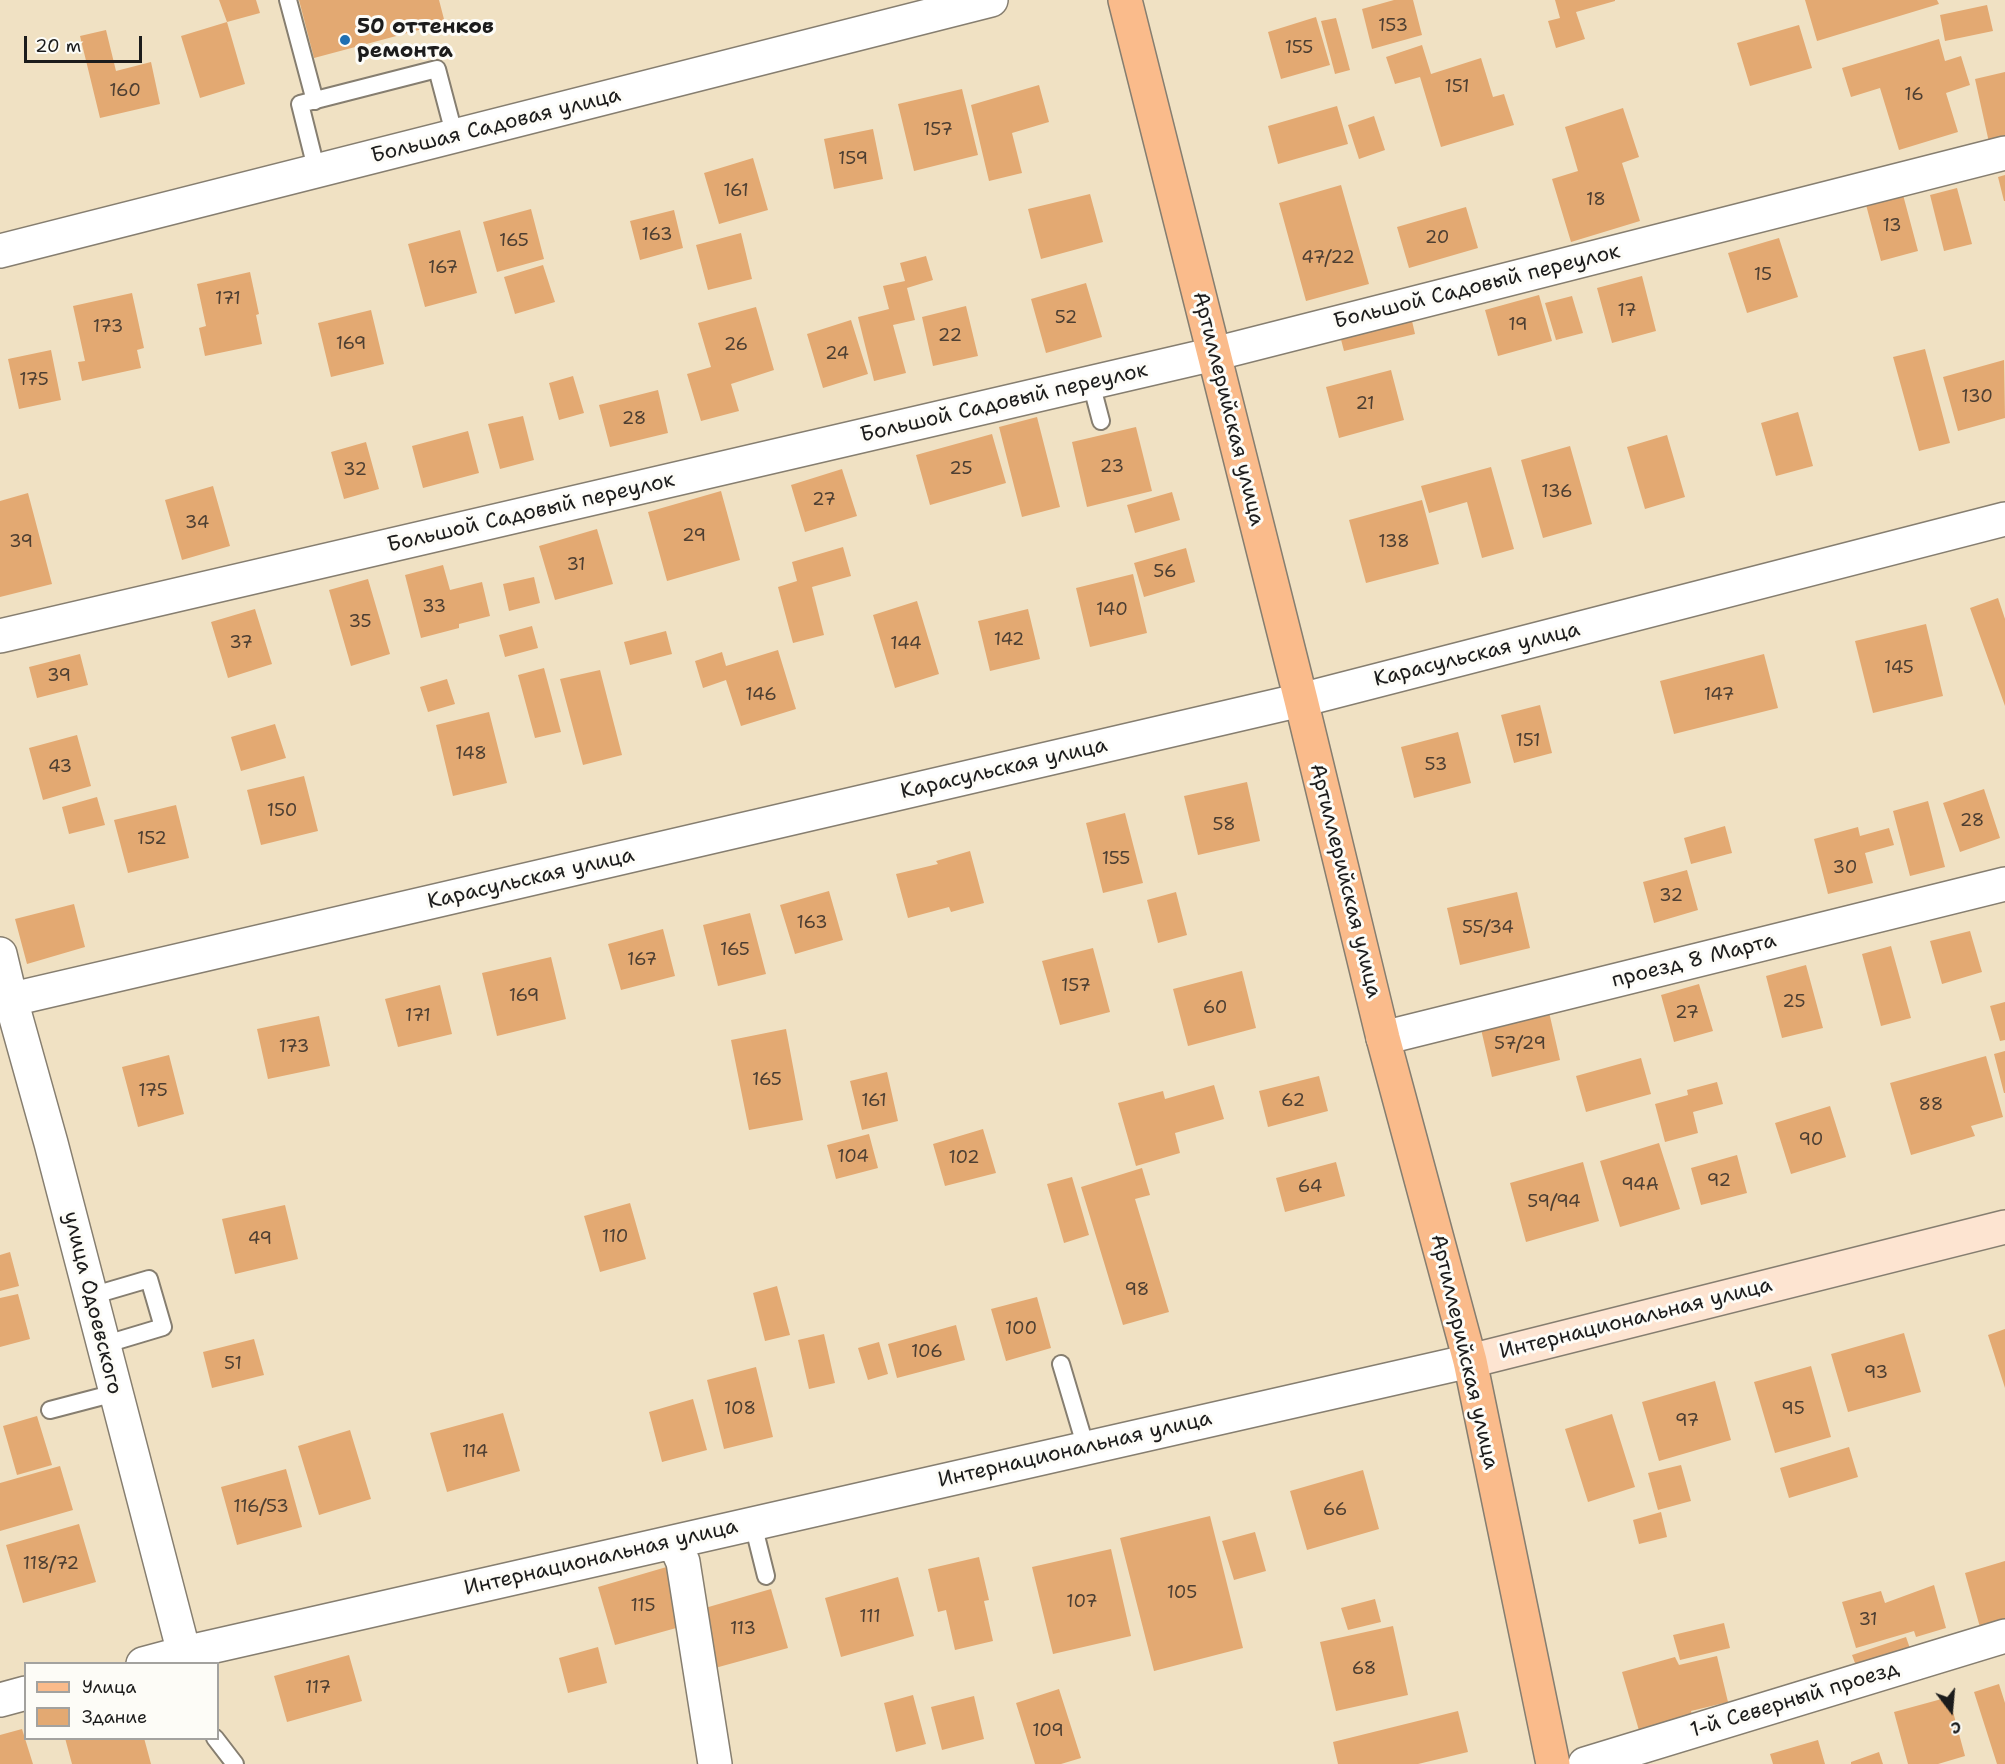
<!DOCTYPE html>
<meta charset="utf-8">
<style>
body{margin:0}
#map{position:relative;width:2005px;height:1764px;overflow:hidden;background:#f0e1c3;font-family:"Shantell Sans",sans-serif}
canvas{display:block}
.legend{position:absolute;left:24px;top:1662px;width:195px;height:78px;box-sizing:border-box;background:#fdfcf7;border:2px solid #a3a29f;margin:0;padding:8px 10px;list-style:none;font-size:18px;color:#1c1c1c}
.legend li{display:flex;align-items:center;gap:12px;height:30px}
.legend b{width:30px;border:2px solid #a3a29f}
.north{position:absolute;left:1921px;top:1680px;width:60px;height:60px;-webkit-text-stroke:4px #fdfcf7;paint-order:stroke;rotate:164deg;font-size:16px;font-weight:700;line-height:24px;text-align:center;color:#1c1c1c}
.north::after{content:'';display:block;margin:auto;width:21px;height:27px;background:#1c1c1c;clip-path:polygon(50% 0,100% 100%,50% 72%,0 100%)}
.scale{position:absolute;left:24px;top:36px;width:118px;height:27px;box-sizing:border-box;border:3px solid #1c1c1c;border-top:0;padding-left:8px;font-size:18px;line-height:21px;white-space:nowrap;color:#1c1c1c;-webkit-text-stroke:4px #fdfcf7;paint-order:stroke}
</style>
<div id="map">
<canvas width="2005" height="1764"></canvas>
<ul class="legend">
<li><b style="height:8px;background:#fabb8b"></b>Улица</li>
<li><b style="height:16px;background:#e3a972"></b>Здание</li>
</ul>
<div class="north">С</div>
<div class="scale">20 m</div>
</div>
<script>
const g = document.querySelector('canvas').getContext('2d');
g.lineJoin = 'round';
function fill(path, color) {
  g.fillStyle = color;
  g.fill(path, 'evenodd');
}
function trace(path, color, width, dash) {
  g.strokeStyle = color;
  g.lineWidth = width;
  g.lineCap = dash ? 'butt' : 'round';
  g.setLineDash(dash || []);
  g.stroke(path);
}
function label(font, color, halo, rows, align = 'center') {
  g.font = font + ' "Shantell Sans",sans-serif';
  g.lineWidth = 6;
  g.setLineDash([]);
  g.textBaseline = 'middle';
  g.strokeStyle = halo;
  g.fillStyle = color;
  for (const [text, x, y, turn = 0] of rows) {
    g.save();
    g.translate(x, y);
    g.rotate((+turn || 0) * Math.PI / 180);
    g.textAlign = isNaN(turn) ? turn : align;
    if (halo) g.strokeText(text, 0, 0);
    g.fillText(text, 0, 0);
    g.restore();
  }
}
fill(new Path2D(`
 M 219,0 L 256,0 L 260,13 L 227,22 Z
 M 299,0 L 439,0 L 445,23 L 314,58 Z
 M 1394,0 L 1413,0 L 1422,35 L 1372,49 L 1362,9 Z
 M 1555,0 L 1615,0 L 1615,1 L 1576,12 L 1585,39 L 1556,48 L 1548,21 L 1560,18 Z
 M 1805,0 L 1937,0 L 1939,4 L 1817,41 Z
 M 1987,5 L 1993,31 L 1945,41 L 1940,15 Z
 M 1316,17 L 1330,65 L 1281,79 L 1268,32 Z
 M 1336,18 L 1350,70 L 1335,74 L 1321,21 Z
 M 227,22 L 245,84 L 200,98 L 181,36 Z
 M 1799,25 L 1812,68 L 1750,86 L 1737,43 Z
 M 106,30 L 116,71 L 151,62 L 160,104 L 100,118 L 80,36 Z
 M 1939,39 L 1945,61 L 1961,56 L 1970,85 L 1946,93 L 1958,132 L 1899,150 L 1880,88 L 1851,97 L 1842,68 Z
 M 1422,45 L 1431,74 L 1481,58 L 1493,97 L 1504,94 L 1514,125 L 1441,147 L 1420,77 L 1395,84 L 1386,57 Z
 M 2005,72 L 2005,143 L 1990,147 L 1975,79 Z
 M 1039,85 L 1049,122 L 1012,133 L 1022,173 L 989,181 L 971,105 Z
 M 962,89 L 978,155 L 914,171 L 898,104 Z
 M 1337,106 L 1348,144 L 1278,164 L 1268,126 Z
 M 1623,108 L 1639,157 L 1622,163 L 1640,221 L 1571,242 L 1552,179 L 1578,171 L 1565,127 Z
 M 1374,116 L 1385,150 L 1359,159 L 1348,125 Z
 M 873,129 L 883,179 L 834,189 L 824,139 Z
 M 753,158 L 768,210 L 719,224 L 704,173 Z
 M 2005,175 L 2005,201 L 2004,201 L 1998,177 Z
 M 1341,185 L 1369,284 L 1306,301 L 1279,203 Z
 M 1957,188 L 1972,244 L 1944,251 L 1930,195 Z
 M 1902,191 L 1918,251 L 1881,261 L 1865,201 Z
 M 1090,194 L 1103,242 L 1041,259 L 1028,209 Z
 M 1466,207 L 1478,248 L 1409,268 L 1397,227 Z
 M 531,209 L 544,259 L 497,272 L 483,222 Z
 M 674,210 L 683,248 L 640,260 L 630,221 Z
 M 460,230 L 477,293 L 425,307 L 408,244 Z
 M 741,233 L 752,279 L 708,290 L 696,245 Z
 M 1779,238 L 1798,297 L 1747,313 L 1728,253 Z
 M 926,256 L 933,280 L 907,288 L 915,320 L 893,325 L 906,373 L 874,381 L 858,317 L 889,309 L 883,286 L 905,281 L 900,263 Z
 M 543,265 L 555,302 L 515,314 L 504,277 Z
 M 250,272 L 259,314 L 256,315 L 262,344 L 205,356 L 199,328 L 206,326 L 197,284 Z
 M 1642,276 L 1656,331 L 1612,343 L 1597,288 Z
 M 1086,283 L 1102,337 L 1046,353 L 1031,299 Z
 M 132,293 L 144,348 L 137,350 L 141,368 L 82,381 L 78,362 L 85,361 L 73,306 Z
 M 1539,295 L 1552,341 L 1498,356 L 1485,310 Z
 M 1572,296 L 1583,333 L 1556,340 L 1545,303 Z
 M 966,306 L 978,356 L 933,366 L 922,317 Z
 M 756,307 L 774,370 L 731,384 L 739,411 L 701,421 L 687,374 L 711,367 L 698,323 Z
 M 371,310 L 384,364 L 331,377 L 318,323 Z
 M 1410,312 L 1415,334 L 1344,351 L 1338,328 Z
 M 851,320 L 868,374 L 823,388 L 807,334 Z
 M 1925,349 L 1950,443 L 1919,451 L 1893,357 Z
 M 51,350 L 61,400 L 19,409 L 8,359 Z
 M 2004,360 L 2005,418 L 1958,431 L 1943,377 Z
 M 1391,370 L 1404,420 L 1339,438 L 1326,387 Z
 M 573,376 L 584,413 L 559,420 L 549,383 Z
 M 658,390 L 668,433 L 610,447 L 599,405 Z
 M 1798,412 L 1813,466 L 1776,476 L 1761,423 Z
 M 523,416 L 534,460 L 500,469 L 488,424 Z
 M 1037,417 L 1060,507 L 1022,517 L 999,427 Z
 M 1136,427 L 1152,491 L 1087,507 L 1072,442 Z
 M 468,431 L 479,473 L 423,488 L 412,446 Z
 M 992,434 L 1006,483 L 930,505 L 916,455 Z
 M 1667,435 L 1685,497 L 1645,509 L 1627,447 Z
 M 366,442 L 379,489 L 344,499 L 331,452 Z
 M 1570,446 L 1592,524 L 1543,538 L 1521,460 Z
 M 1491,467 L 1514,549 L 1482,558 L 1467,502 L 1429,513 L 1421,486 Z
 M 842,469 L 857,516 L 805,532 L 791,485 Z
 M 213,486 L 230,546 L 182,560 L 165,500 Z
 M 721,491 L 740,560 L 667,581 L 648,512 Z
 M 1172,492 L 1180,520 L 1135,533 L 1127,505 Z
 M 28,493 L 52,584 L 0,597 L 0,501 Z
 M 1422,500 L 1439,564 L 1366,583 L 1349,520 Z
 M 597,529 L 613,584 L 555,600 L 539,546 Z
 M 843,547 L 851,576 L 812,587 L 824,635 L 793,643 L 778,587 L 797,581 L 792,562 Z
 M 1186,548 L 1195,582 L 1144,597 L 1134,563 Z
 M 443,565 L 450,590 L 482,582 L 490,616 L 459,624 L 459,628 L 421,638 L 405,575 Z
 M 1133,574 L 1147,633 L 1090,647 L 1076,588 Z
 M 534,577 L 540,603 L 509,611 L 503,584 Z
 M 368,579 L 390,654 L 351,666 L 329,590 Z
 M 1998,598 L 2005,619 L 2005,706 L 1970,608 Z
 M 917,601 L 939,674 L 895,688 L 873,615 Z
 M 255,609 L 272,664 L 228,678 L 211,622 Z
 M 1028,609 L 1040,659 L 990,671 L 978,621 Z
 M 1926,624 L 1943,696 L 1873,713 L 1855,641 Z
 M 532,626 L 538,648 L 505,657 L 499,635 Z
 M 666,631 L 672,654 L 630,665 L 624,642 Z
 M 778,650 L 796,709 L 741,726 L 726,680 L 703,688 L 695,661 L 722,652 L 726,666 Z
 M 80,654 L 88,685 L 37,698 L 29,667 Z
 M 1764,654 L 1778,708 L 1674,734 L 1660,681 Z
 M 544,668 L 561,732 L 535,738 L 518,675 Z
 M 600,670 L 622,755 L 583,765 L 560,679 Z
 M 447,679 L 455,704 L 428,712 L 420,687 Z
 M 1540,705 L 1552,753 L 1514,763 L 1501,715 Z
 M 489,712 L 507,783 L 453,796 L 436,725 Z
 M 275,724 L 286,758 L 241,771 L 231,737 Z
 M 1458,732 L 1471,783 L 1414,798 L 1401,747 Z
 M 77,735 L 91,786 L 43,800 L 29,748 Z
 M 304,776 L 318,831 L 261,845 L 247,790 Z
 M 1247,782 L 1260,841 L 1198,855 L 1184,796 Z
 M 1984,789 L 2000,838 L 1960,852 L 1943,803 Z
 M 97,797 L 105,825 L 69,834 L 62,807 Z
 M 1928,801 L 1945,867 L 1910,876 L 1893,811 Z
 M 176,805 L 189,858 L 128,873 L 114,820 Z
 M 1125,813 L 1143,883 L 1103,893 L 1086,823 Z
 M 1725,826 L 1732,853 L 1691,864 L 1684,838 Z
 M 1858,827 L 1860,836 L 1889,828 L 1894,845 L 1865,853 L 1873,883 L 1828,894 L 1814,839 Z
 M 970,851 L 984,903 L 951,912 L 949,907 L 908,918 L 896,874 L 938,864 L 936,861 Z
 M 1687,870 L 1698,910 L 1654,923 L 1643,882 Z
 M 829,891 L 843,940 L 795,954 L 780,905 Z
 M 1176,892 L 1187,935 L 1158,943 L 1147,900 Z
 M 1517,892 L 1530,948 L 1460,965 L 1447,908 Z
 M 74,904 L 85,947 L 27,964 L 15,919 Z
 M 750,913 L 766,974 L 718,986 L 703,925 Z
 M 663,929 L 675,976 L 621,990 L 608,944 Z
 M 1970,931 L 1982,972 L 1942,984 L 1930,941 Z
 M 1891,946 L 1911,1018 L 1881,1026 L 1862,954 Z
 M 1093,948 L 1110,1012 L 1060,1025 L 1042,961 Z
 M 551,957 L 566,1019 L 497,1036 L 482,973 Z
 M 1806,965 L 1823,1028 L 1782,1038 L 1766,976 Z
 M 1242,971 L 1256,1028 L 1188,1046 L 1173,989 Z
 M 1699,984 L 1713,1031 L 1674,1042 L 1661,995 Z
 M 440,985 L 452,1034 L 398,1047 L 385,999 Z
 M 2005,1002 L 2005,1040 L 2000,1041 L 1990,1006 Z
 M 1549,1012 L 1560,1060 L 1492,1077 L 1481,1029 Z
 M 319,1016 L 330,1066 L 268,1079 L 257,1029 Z
 M 786,1029 L 803,1120 L 749,1130 L 731,1040 Z
 M 2005,1051 L 2005,1093 L 2004,1093 L 1994,1054 Z
 M 169,1055 L 184,1114 L 138,1127 L 122,1067 Z
 M 1986,1056 L 2003,1117 L 1971,1126 L 1975,1136 L 1911,1155 L 1890,1083 Z
 M 1641,1058 L 1651,1094 L 1586,1112 L 1576,1076 Z
 M 887,1072 L 898,1121 L 862,1130 L 850,1081 Z
 M 1319,1076 L 1328,1111 L 1268,1127 L 1259,1091 Z
 M 1717,1082 L 1723,1104 L 1693,1112 L 1698,1133 L 1665,1142 L 1655,1104 L 1688,1095 L 1687,1090 Z
 M 1214,1085 L 1224,1119 L 1175,1133 L 1180,1153 L 1136,1166 L 1118,1103 L 1163,1091 L 1165,1099 Z
 M 1830,1106 L 1846,1157 L 1791,1174 L 1775,1123 Z
 M 983,1129 L 996,1173 L 945,1186 L 933,1144 Z
 M 869,1134 L 878,1168 L 836,1179 L 827,1145 Z
 M 1659,1143 L 1680,1209 L 1620,1227 L 1600,1161 Z
 M 1737,1155 L 1747,1193 L 1701,1205 L 1691,1168 Z
 M 1336,1162 L 1345,1196 L 1285,1212 L 1276,1178 Z
 M 1583,1162 L 1599,1221 L 1526,1242 L 1510,1183 Z
 M 1142,1168 L 1150,1195 L 1135,1199 L 1169,1312 L 1123,1325 L 1081,1187 Z
 M 1072,1177 L 1089,1235 L 1064,1243 L 1047,1184 Z
 M 630,1203 L 646,1259 L 600,1272 L 584,1216 Z
 M 285,1205 L 298,1259 L 235,1274 L 222,1219 Z
 M 10,1252 L 19,1286 L 0,1291 L 0,1255 Z
 M 777,1286 L 790,1335 L 765,1341 L 753,1293 Z
 M 18,1294 L 30,1339 L 0,1347 L 0,1298 Z
 M 1037,1297 L 1051,1348 L 1006,1361 L 991,1309 Z
 M 956,1325 L 965,1360 L 897,1378 L 888,1344 Z
 M 2005,1329 L 2005,1388 L 1988,1335 Z
 M 1904,1333 L 1921,1392 L 1848,1412 L 1831,1354 Z
 M 824,1334 L 835,1383 L 809,1389 L 798,1340 Z
 M 254,1339 L 264,1375 L 212,1388 L 203,1352 Z
 M 879,1342 L 888,1374 L 868,1380 L 858,1348 Z
 M 1811,1366 L 1831,1437 L 1775,1453 L 1754,1382 Z
 M 756,1367 L 773,1437 L 724,1449 L 707,1380 Z
 M 1715,1381 L 1731,1440 L 1659,1461 L 1642,1402 Z
 M 693,1399 L 707,1450 L 662,1462 L 649,1412 Z
 M 503,1413 L 520,1471 L 447,1492 L 430,1433 Z
 M 1612,1414 L 1635,1487 L 1588,1502 L 1565,1429 Z
 M 37,1416 L 52,1465 L 17,1475 L 3,1426 Z
 M 350,1430 L 371,1499 L 319,1515 L 298,1446 Z
 M 1849,1447 L 1858,1477 L 1789,1498 L 1780,1468 Z
 M 1681,1465 L 1691,1501 L 1658,1510 L 1648,1473 Z
 M 60,1466 L 73,1510 L 0,1531 L 0,1483 Z
 M 286,1469 L 302,1527 L 237,1545 L 221,1487 Z
 M 1363,1470 L 1379,1529 L 1307,1550 L 1290,1491 Z
 M 1661,1512 L 1667,1537 L 1639,1544 L 1633,1520 Z
 M 1210,1516 L 1243,1648 L 1154,1671 L 1120,1538 Z
 M 79,1524 L 96,1582 L 23,1603 L 6,1545 Z
 M 1255,1532 L 1266,1571 L 1234,1580 L 1222,1541 Z
 M 1111,1549 L 1131,1636 L 1053,1654 L 1032,1567 Z
 M 979,1557 L 989,1600 L 984,1601 L 993,1641 L 955,1650 L 946,1610 L 938,1612 L 928,1569 Z
 M 2005,1561 L 2005,1624 L 1981,1631 L 1965,1573 Z
 M 670,1566 L 687,1625 L 615,1645 L 598,1587 Z
 M 898,1577 L 914,1636 L 841,1657 L 825,1598 Z
 M 1934,1585 L 1946,1628 L 1916,1637 L 1914,1631 L 1856,1648 L 1842,1602 L 1881,1591 L 1885,1603 Z
 M 771,1589 L 788,1648 L 715,1668 L 698,1610 Z
 M 1375,1599 L 1381,1622 L 1348,1630 L 1341,1608 Z
 M 1724,1623 L 1730,1648 L 1680,1660 L 1673,1635 Z
 M 1393,1626 L 1408,1695 L 1336,1711 L 1320,1642 Z
 M 1906,1637 L 1913,1657 L 1859,1674 L 1852,1655 Z
 M 598,1647 L 607,1683 L 568,1693 L 559,1658 Z
 M 349,1655 L 362,1701 L 287,1722 L 274,1676 Z
 M 1717,1656 L 1728,1702 L 1691,1711 L 1693,1718 L 1640,1734 L 1622,1672 L 1675,1657 L 1679,1665 Z
 M 1999,1684 L 2005,1703 L 2005,1764 L 1997,1764 L 1974,1692 Z
 M 1059,1689 L 1081,1758 L 1061,1764 L 1035,1764 L 1016,1703 Z
 M 913,1695 L 926,1744 L 896,1752 L 884,1703 Z
 M 974,1696 L 984,1739 L 942,1750 L 931,1707 Z
 M 1949,1697 L 1965,1756 L 1938,1764 L 1908,1764 L 1894,1712 Z
 M 1458,1711 L 1468,1752 L 1418,1764 L 1338,1764 L 1333,1742 Z
 M 22,1729 L 33,1764 L 0,1764 L 0,1735 Z
 M 65,1738 L 144,1738 L 151,1764 L 72,1764 Z
 M 1818,1740 L 1825,1764 L 1773,1764 L 1770,1754 Z
 M 1879,1752 L 1883,1764 L 1851,1764 L 1851,1762 Z`), '#e3a972');
const service = new Path2D(`
 M 288,0 L 315,101
 M 317,172 L 300,104 L 437,69 L 455,137
 M 1091,383 L 1101,421
 M 91,1296 L 149,1279 L 163,1327 L 103,1345
 M 1061,1364 L 1086,1448
 M 50,1410 L 115,1393
 M 753,1524 L 766,1576
 M 215,1738 L 235,1764`);
const minor = new Path2D(`
 M 0,636 L 1214,354 L 2005,153
 M 0,1002 L 1301,700 L 2005,519
 M 1383,1038 L 2005,884
 M 674,1542 L 683,1562 L 715,1764
 M 143,1664 L 184,1653 L 1470,1361
 M 0,1700 L 26,1693
 M 1585,1764 L 2005,1636`);
const tertiary = new Path2D(`
 M 0,251 L 991,0
 M 0,954 L 11,1000 L 51,1143 L 184,1653`);
const secondary = new Path2D(`
 M 1470,1361 L 2005,1227`);
const primary = new Path2D(`
 M 1125,0 L 1301,700 L 1383,1038 L 1470,1361 L 1553,1764`);
trace(service, '#867e70', 20);
trace(minor, '#867e70', 36);
trace(tertiary, '#867e70', 36);
trace(secondary, '#867e70', 36);
trace(primary, '#867e70', 36);
trace(service, '#fff', 16);
trace(minor, '#fff', 33);
trace(tertiary, '#fff', 33);
trace(secondary, '#fde4d1', 33);
trace(primary, '#fabb8b', 33);
for (const [x, y, r, color] of [
 [345,40,6,"#1f6fb2"]
]) {
  const dot = new Path2D();
  dot.arc(x, y, r, 0, 2 * Math.PI);
  g.fillStyle = color;
  g.fill(dot);
  trace(dot, '#fdfcf7', 2);
}
label('18px', '#4e3f32', null, [
 ["153",1393,26],
 ["155",1299,48],
 ["151",1457,87],
 ["160",125,91],
 ["16",1914,95],
 ["157",938,130],
 ["159",853,159],
 ["161",736,191],
 ["18",1596,200],
 ["13",1892,226],
 ["163",657,235],
 ["20",1437,238],
 ["165",514,241],
 ["47/22",1328,258],
 ["167",443,268],
 ["15",1763,275],
 ["171",228,299],
 ["17",1627,311],
 ["52",1066,318],
 ["19",1518,325],
 ["173",108,327],
 ["22",950,336],
 ["169",351,344],
 ["26",736,345],
 ["24",837,354],
 ["175",34,380],
 ["130",1977,397],
 ["21",1365,404],
 ["28",634,419],
 ["23",1112,467],
 ["25",961,469],
 ["32",355,470],
 ["136",1557,492],
 ["27",824,500],
 ["34",197,523],
 ["29",694,536],
 ["39",21,542],
 ["138",1394,542],
 ["31",576,565],
 ["56",1165,572],
 ["33",434,607],
 ["140",1112,610],
 ["35",360,622],
 ["142",1009,640],
 ["37",241,643],
 ["144",906,644],
 ["145",1899,668],
 ["39",59,676],
 ["146",761,695],
 ["147",1719,695],
 ["151",1528,741],
 ["148",471,754],
 ["53",1436,765],
 ["43",60,767],
 ["150",282,811],
 ["28",1972,821],
 ["58",1224,825],
 ["152",152,839],
 ["155",1116,859],
 ["30",1845,868],
 ["32",1671,896],
 ["163",812,923],
 ["55/34",1488,928],
 ["165",735,950],
 ["167",642,960],
 ["157",1076,986],
 ["169",524,996],
 ["25",1794,1002],
 ["60",1215,1008],
 ["27",1687,1013],
 ["171",418,1016],
 ["57/29",1520,1044],
 ["173",294,1047],
 ["165",767,1080],
 ["175",153,1091],
 ["161",874,1101],
 ["62",1293,1101],
 ["88",1931,1105],
 ["90",1811,1140],
 ["104",853,1157],
 ["102",964,1158],
 ["92",1719,1181],
 ["94А",1640,1185],
 ["64",1310,1187],
 ["59/94",1554,1202],
 ["110",615,1237],
 ["49",260,1239],
 ["98",1137,1290],
 ["100",1021,1329],
 ["106",927,1352],
 ["51",233,1364],
 ["93",1876,1373],
 ["108",740,1409],
 ["95",1793,1409],
 ["97",1687,1421],
 ["114",475,1452],
 ["116/53",261,1507],
 ["66",1335,1510],
 ["118/72",51,1564],
 ["105",1182,1593],
 ["107",1082,1602],
 ["115",643,1606],
 ["111",870,1617],
 ["31",1868,1620],
 ["113",743,1629],
 ["68",1364,1669],
 ["117",318,1688],
 ["109",1048,1731]
]);
label('bold 21px', '#1c1c1c', '#fdfcf7', [
 ["50 оттенков",357,28],
 ["ремонта",357,52]
], 'left');
label('21px', '#1c1c1c', '#fdfcf7', [
 ["Большая Садовая улица",496,126,-14],
 ["Большой Садовый переулок",1477,287,-14],
 ["Большой Садовый переулок",1004,403,-13],
 ["Артиллерийская улица",1228,409,76],
 ["Большой Садовый переулок",531,513,-13],
 ["Карасульская улица",1477,655,-14],
 ["Карасульская улица",1004,769,-13],
 ["Карасульская улица",531,879,-13],
 ["Артиллерийская улица",1345,881,76],
 ["проезд 8 Марта",1694,961,-14],
 ["улица Одоевского",92,1303,76],
 ["Интернациональная улица",1636,1319,-14],
 ["Артиллерийская улица",1464,1352,77],
 ["Интернациональная улица",1075,1450,-13],
 ["Интернациональная улица",601,1558,-13],
 ["1-й Северный проезд",1795,1700,-17]
]);
</script>
